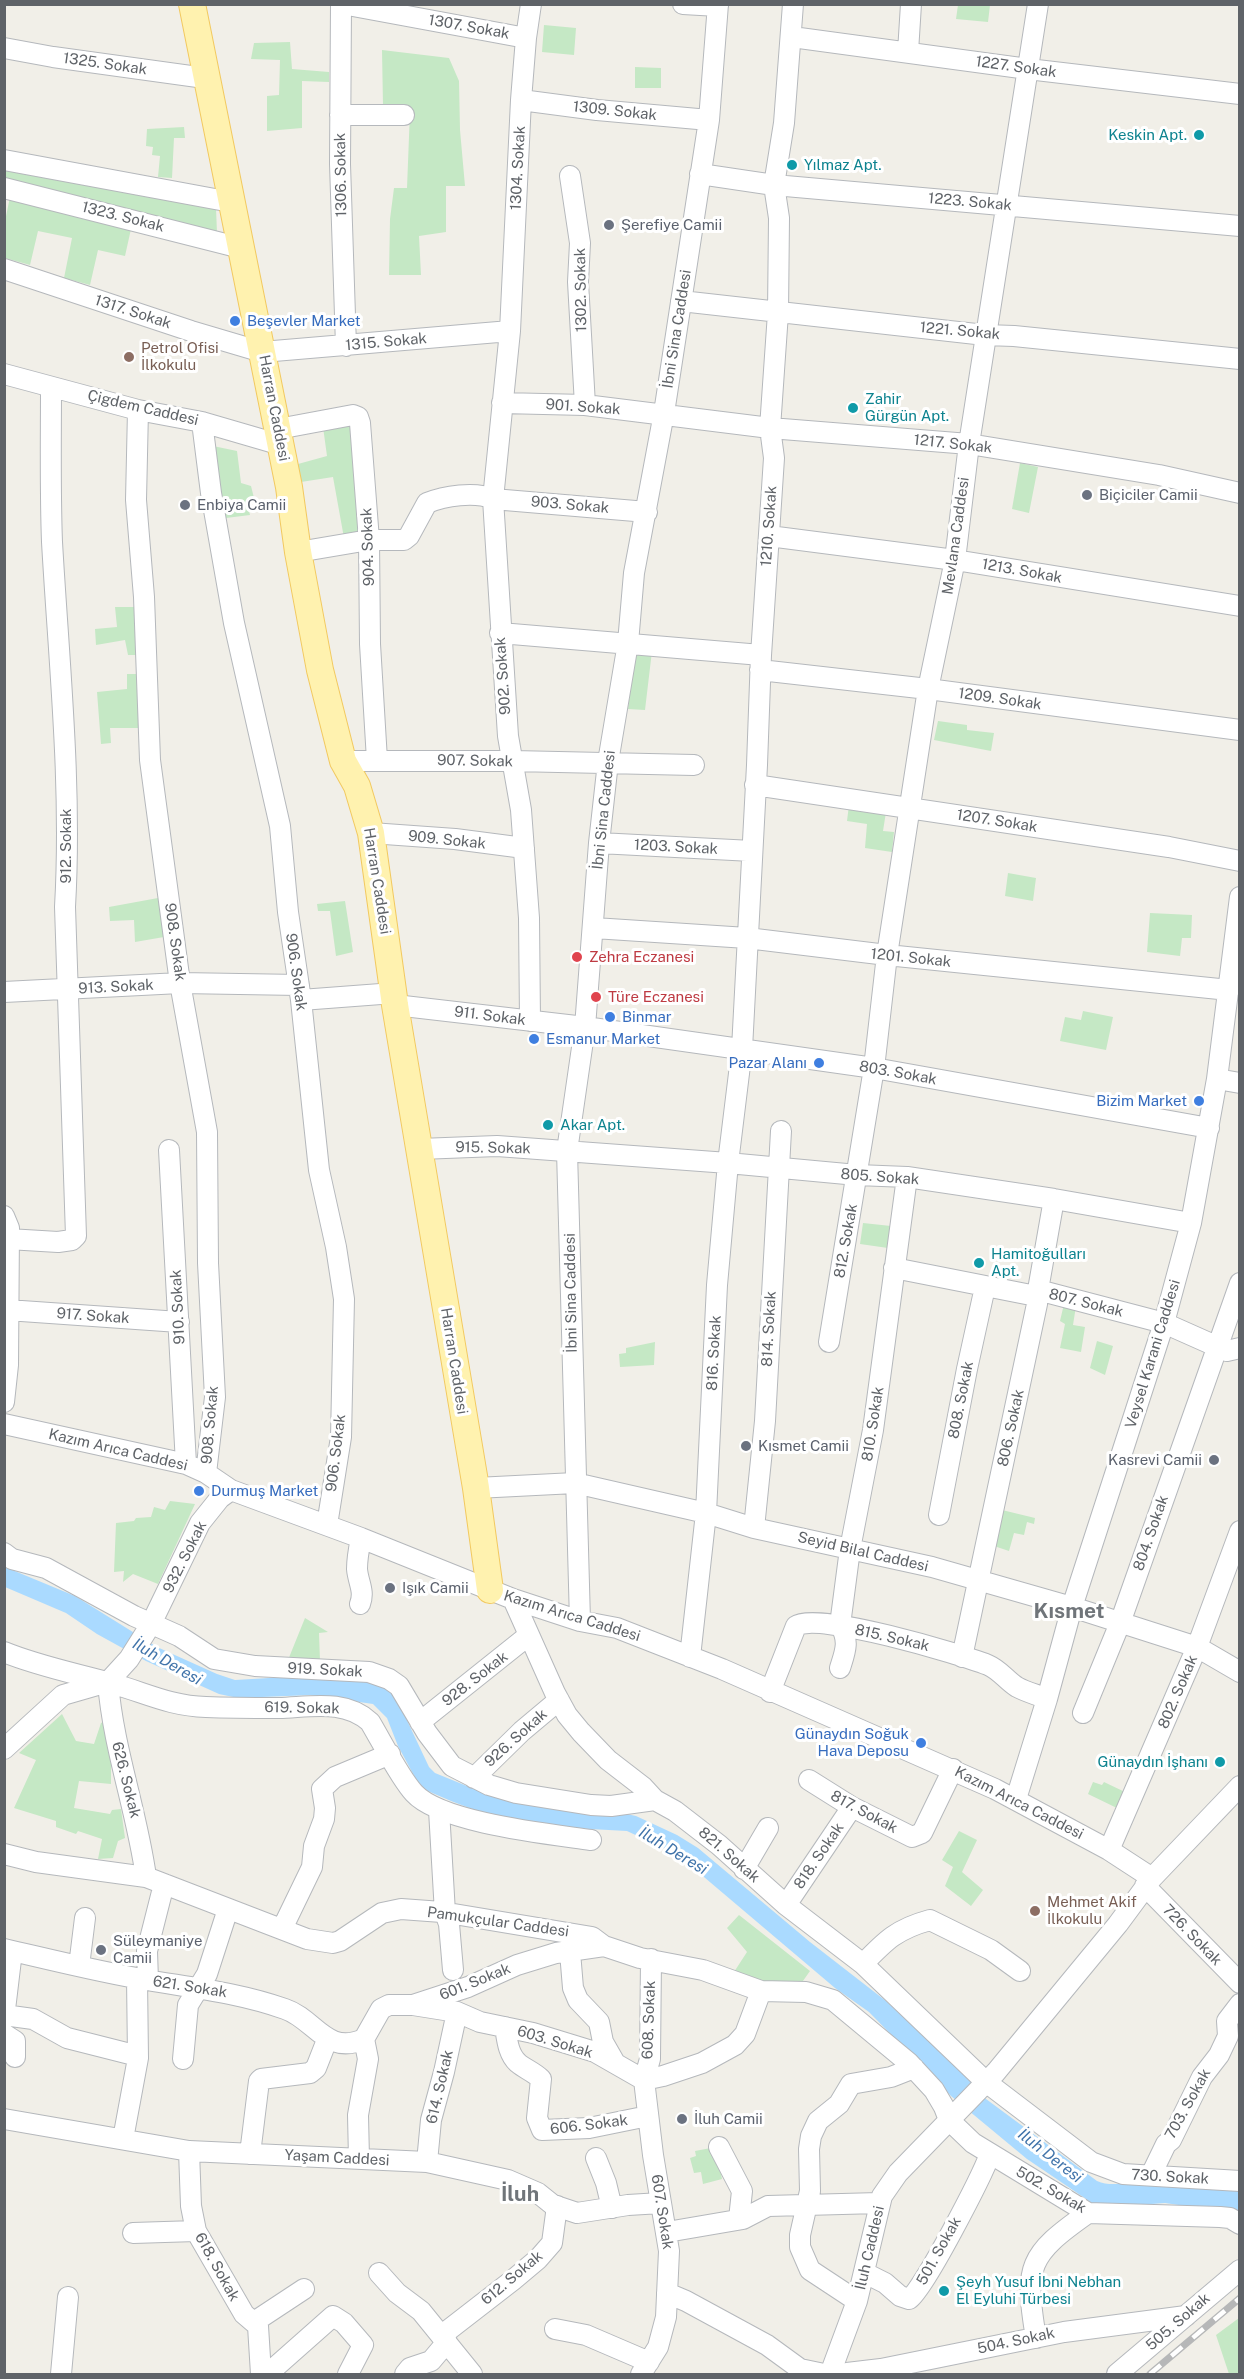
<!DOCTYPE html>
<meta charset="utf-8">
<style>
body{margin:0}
#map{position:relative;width:1244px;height:2379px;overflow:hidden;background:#f1efe8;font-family:"Public Sans",sans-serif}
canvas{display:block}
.frame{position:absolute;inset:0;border:6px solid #5f6368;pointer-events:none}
</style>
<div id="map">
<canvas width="1244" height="2379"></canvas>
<div class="frame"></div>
</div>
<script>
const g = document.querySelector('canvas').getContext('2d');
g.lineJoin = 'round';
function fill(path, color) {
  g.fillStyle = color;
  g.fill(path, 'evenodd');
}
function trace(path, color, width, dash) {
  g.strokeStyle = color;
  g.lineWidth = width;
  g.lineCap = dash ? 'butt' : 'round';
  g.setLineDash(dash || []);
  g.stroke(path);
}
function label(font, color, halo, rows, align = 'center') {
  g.font = font + ' "Public Sans",sans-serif';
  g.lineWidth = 6;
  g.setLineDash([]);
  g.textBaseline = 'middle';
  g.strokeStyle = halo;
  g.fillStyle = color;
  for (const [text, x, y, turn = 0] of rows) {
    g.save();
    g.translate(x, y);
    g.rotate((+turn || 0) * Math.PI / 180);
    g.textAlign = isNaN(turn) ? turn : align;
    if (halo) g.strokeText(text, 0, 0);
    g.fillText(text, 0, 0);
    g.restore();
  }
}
fill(new Path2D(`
 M 958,5 L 990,5 L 988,22 L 956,19 Z
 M 544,25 L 576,28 L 574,55 L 542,52 Z
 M 290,42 L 292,69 L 329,72 L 329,82 L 302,81 L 302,128 L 267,131 L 267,96 L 279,95 L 280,60 L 251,59 L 254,43 Z
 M 382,50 L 449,58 L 459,81 L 460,130 L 465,186 L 446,186 L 446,232 L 419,236 L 421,275 L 389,275 L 390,219 L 394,188 L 407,188 L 410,111 L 383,106 Z
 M 635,67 L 661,68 L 661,88 L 635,88 Z
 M 184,127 L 185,138 L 174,138 L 172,178 L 158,177 L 160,156 L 152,155 L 153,147 L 146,146 L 147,129 Z
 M 4,167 L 216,208 L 217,233 L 5,179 Z
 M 10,197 L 131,229 L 125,256 L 98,250 L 90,285 L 64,278 L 72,238 L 38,231 L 30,265 L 5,258 L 5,221 Z
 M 355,422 L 365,533 L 344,538 L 333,477 L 301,482 L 298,464 L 327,456 L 323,427 Z
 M 213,446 L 237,451 L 241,483 L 251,486 L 255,502 L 247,503 L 250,515 L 226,518 Z
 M 1020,463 L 1038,467 L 1029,513 L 1012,509 Z
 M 115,607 L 135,607 L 139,655 L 128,655 L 125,640 L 96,645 L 95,629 L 117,627 Z
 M 635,649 L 652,651 L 645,710 L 628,709 Z
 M 127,674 L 139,674 L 141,728 L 110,728 L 111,743 L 101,744 L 97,692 L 127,689 Z
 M 938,721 L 967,725 L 967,730 L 994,733 L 991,751 L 934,740 Z
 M 849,805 L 886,812 L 883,831 L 894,832 L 892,852 L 865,848 L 867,824 L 847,821 Z
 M 1008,873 L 1036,878 L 1033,901 L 1005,896 Z
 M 158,898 L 164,937 L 135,942 L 134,920 L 110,921 L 109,907 Z
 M 345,901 L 353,952 L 336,956 L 330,911 L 318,911 L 317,904 Z
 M 1150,913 L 1192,915 L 1191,938 L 1182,938 L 1180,956 L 1147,952 Z
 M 1083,1011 L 1113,1017 L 1106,1050 L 1060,1041 L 1065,1017 L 1081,1020 Z
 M 863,1223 L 891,1226 L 888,1248 L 860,1244 Z
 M 1064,1304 L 1076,1306 L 1073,1325 L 1085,1327 L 1081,1352 L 1060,1348 L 1065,1324 L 1060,1321 Z
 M 1097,1341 L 1113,1346 L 1105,1375 L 1090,1368 Z
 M 655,1342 L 654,1365 L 620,1367 L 619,1354 L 626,1353 L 626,1348 Z
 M 170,1501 L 195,1504 L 158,1584 L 133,1574 L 123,1582 L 124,1571 L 114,1572 L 116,1523 L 134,1521 L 136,1518 L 151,1517 L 154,1507 L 165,1510 Z
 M 1002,1510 L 1035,1518 L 1034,1524 L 1027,1522 L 1024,1535 L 1014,1533 L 1009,1551 L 994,1546 Z
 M 305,1618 L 328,1632 L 319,1633 L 320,1661 L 288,1660 Z
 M 62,1714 L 76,1741 L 94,1744 L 101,1723 L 105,1721 L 111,1745 L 111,1784 L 79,1781 L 74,1808 L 110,1814 L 112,1810 L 121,1809 L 125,1838 L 118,1841 L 113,1858 L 98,1859 L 102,1839 L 78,1831 L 76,1834 L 56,1827 L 56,1821 L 14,1808 L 36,1760 L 19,1753 Z
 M 1093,1782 L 1102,1785 L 1104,1782 L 1127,1793 L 1121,1810 L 1088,1794 Z
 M 959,1831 L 977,1840 L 962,1872 L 983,1890 L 971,1906 L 945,1886 L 953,1867 L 942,1860 Z
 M 739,1915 L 810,1971 L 798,1988 L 766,1988 L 734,1972 L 747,1952 L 727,1928 Z
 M 716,2147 L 722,2179 L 703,2184 L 701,2172 L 694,2173 L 690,2158 L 696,2156 L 695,2151 Z
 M 1239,2318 L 1239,2374 L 1229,2374 L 1216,2335 Z`), '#c5e8c5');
fill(new Path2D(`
 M 5,1567 L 75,1596 L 157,1647 L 217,1674 L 235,1680 L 303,1676 L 363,1681 L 383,1687 L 396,1697 L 429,1767 L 435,1773 L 484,1793 L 622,1813 L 636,1816 L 677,1835 L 698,1848 L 810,1942 L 886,2001 L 968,2078 L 986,2099 L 1097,2181 C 1113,2188 1129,2181 1147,2181 C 1178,2180 1209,2185 1239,2191 L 1239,2214 L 1165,2203 L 1112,2207 L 1092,2203 L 1027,2159 L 951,2096 L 869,2012 L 835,1988 L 678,1855 L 627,1831 L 553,1827 L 488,1815 L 451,1801 L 423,1789 L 418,1783 L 398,1746 L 387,1718 L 373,1704 L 311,1695 L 238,1698 L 219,1694 L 146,1661 L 97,1634 L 66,1613 L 5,1587 Z`), '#aadaff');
const minor = new Path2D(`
 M 341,4 L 340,164 L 346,346
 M 342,4 L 526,38
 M 683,4 L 718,6
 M 792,37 L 1028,69 L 1240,94
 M 4,48 L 53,57 L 205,78
 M 908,52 L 911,4
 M 521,100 L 597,110 L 709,120
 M 340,115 L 404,115
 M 4,160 L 231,202
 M 700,174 L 774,185 L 1240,226
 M 570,176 L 580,243 L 578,282 L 585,405
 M 4,188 L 241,248
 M 4,269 L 191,331 L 262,352 L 510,331
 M 681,301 L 985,335 L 1014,336 L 1240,359
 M 4,374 L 138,410 L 202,422 L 281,445
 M 502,403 L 585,405 L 770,428 L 969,444 L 1159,475 L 1240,493
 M 138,410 L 136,500 L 144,597 L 150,760 L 180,983 L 207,1132 L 208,1263 L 215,1397 L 206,1473
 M 202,422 L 211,493 L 234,623 L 280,826 L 288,912 L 301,1000 L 319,1170 L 336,1247 L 344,1299 L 341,1437 L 327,1525
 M 278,429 L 353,415 L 358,417 L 360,423 L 369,540 L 370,644 L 377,760
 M 769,536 L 955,560 L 1240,606
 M 298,552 L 369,540 L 404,540 L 409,536 L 427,503 C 444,496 475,491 493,499 L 647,512
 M 500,633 L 761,655
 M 760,670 L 928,689 L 1240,730
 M 343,761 L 513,761 L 694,765
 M 755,785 L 1169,847 L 1240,861
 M 371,833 L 455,839 L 524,848
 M 599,843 L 752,851
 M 594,928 L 747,938 L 887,955 L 1229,990
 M 4,992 L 180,983 L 299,985
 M 301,1000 L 394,993
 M 395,1005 L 585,1027 L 874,1068 L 1209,1128
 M 530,1021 L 529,918 L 521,810 L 508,736 L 493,499 L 510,331 L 521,100 L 526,38 L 531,4
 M 1217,1079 L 1240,1083
 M 420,1149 L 497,1146 L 728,1163 L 857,1175 L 907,1177 L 1054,1199 L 1191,1223
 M 169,1150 L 186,1464
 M 4,1216 L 9,1228 L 8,1365 L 4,1402
 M 8,1239 L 58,1242 L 72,1240 L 76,1236 L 65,907 C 72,785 59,664 52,542 C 50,490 51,438 51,387
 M 894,1268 L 1031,1295 L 1038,1290 L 1164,1323 L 1227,1351 L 1240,1348
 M 7,1310 L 179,1322
 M 829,1342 L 874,1068 L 887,955 L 928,689 L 955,560 L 969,444 L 1038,4
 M 4,1424 L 186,1464 L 206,1473 L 231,1490 L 361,1538 L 513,1599 L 580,1621 L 617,1628 L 722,1669 L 995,1789 L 1109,1850 L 1152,1878
 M 476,1488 L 575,1483 L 706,1513 L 754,1528 L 932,1567 L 1072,1607 L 1197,1647 L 1240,1672
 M 939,1515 L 967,1369 L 985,1287
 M 754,1528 L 765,1421 L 781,1131
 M 4,1553 L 12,1559 L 46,1568 L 134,1616 L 179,1636 L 214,1659 L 255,1666 L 369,1672 L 389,1679 L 399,1686 L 427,1733 L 452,1766 L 489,1785 L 516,1793 L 591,1805 L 611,1806 L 655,1800
 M 513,1599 L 555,1693 L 567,1715 L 581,1732 L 608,1760 L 643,1787 L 655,1800 L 675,1811 L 719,1845 L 786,1905 L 863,1964 L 986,2082 L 1091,2162 L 1123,2174 L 1240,2181
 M 360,1604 C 365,1591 358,1582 357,1569 C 357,1558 359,1548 361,1538
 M 580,1621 L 567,1151 L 585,1027 L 599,843 L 608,762 L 628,643 L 634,573 L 664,413 L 709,120 L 718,4
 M 4,1652 C 38,1666 74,1673 110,1683 C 144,1692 169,1706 206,1707 C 230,1708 255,1708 279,1708 C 311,1707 345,1699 370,1722 C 382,1742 400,1778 414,1793 C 441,1823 550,1834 591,1840
 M 690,1657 L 706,1513 L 717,1285 L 728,1163 L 742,1049 L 757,765 L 761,655 L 774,458 L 770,428 L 778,313 L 779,218 L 774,185 L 784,123 L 793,4
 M 962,1657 L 1037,1304 L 1038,1290 L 1054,1199
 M 840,1668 C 845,1652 850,1641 840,1625 L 850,1549 L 873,1430 L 907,1177
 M 108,1682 C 113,1748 137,1811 146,1877
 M 770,1692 L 796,1626 C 816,1611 960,1654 988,1665 C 1000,1670 1007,1681 1017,1687 C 1026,1692 1038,1695 1047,1699
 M 1083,1713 L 1120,1623 L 1240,1283
 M 420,1722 L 529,1635
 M 4,1749 L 63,1695 L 108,1682 L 129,1659 L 151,1624 L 200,1523 L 220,1498 L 231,1490
 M 474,1778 L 522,1731 L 559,1700
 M 809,1780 L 852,1807 L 912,1837 L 922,1833 L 953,1769
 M 1016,1799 L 1047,1699 L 1072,1607 L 1164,1323 L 1191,1223 L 1217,1079 L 1240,897
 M 439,1810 L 445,1913 L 449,1924 L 453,1970
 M 1109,1850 L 1197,1647 L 1240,1531
 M 4,1854 L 36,1862 L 146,1877 L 307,1939 L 333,1943 L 340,1941 L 382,1913 L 401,1909 L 442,1912 L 592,1937 L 604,1946 L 640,1958 L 703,1970 L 761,1991 L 806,1992 L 833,2000 L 909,2063 L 934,2090 L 944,2107 L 949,2120 L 973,2143 L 1088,2213 L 1220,2217 L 1230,2218 L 1240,2224
 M 744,1869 L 768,1828
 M 1145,1886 L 1240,1983
 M 786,1905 L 852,1807
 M 282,1929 L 312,1867 L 314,1846 L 324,1819 L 325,1808 L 322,1789 L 335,1777 L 390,1754
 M 4,1949 C 52,1960 99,1972 147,1980 C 194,1988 240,1993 285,2009 C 315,2019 326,2056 364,2039
 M 570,1952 L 573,1988 L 578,2000 L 599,2022 L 603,2042 L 615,2063
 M 863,1964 C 886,1940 897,1929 930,1920 L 991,1950 L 1020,1971
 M 79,1966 L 85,1918
 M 148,1980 L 147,1951 L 164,1884
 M 413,2005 L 457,2012 L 480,2022 L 533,2033 L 595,2052 L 644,2080 L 663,2076 L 702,2063 L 735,2045 L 745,2034 L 761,1991
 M 4,2015 L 33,2019 L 67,2038 L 138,2056
 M 4,2018 L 12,1951
 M 505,2027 C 507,2039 508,2054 518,2063 C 525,2069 534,2072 541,2079 L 537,2118 L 542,2130 L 589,2128 L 648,2116
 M 4,2034 L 15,2041 L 15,2057
 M 364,2039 L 381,2009 L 389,2005 L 413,2005 L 468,1987 L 517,1965 L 556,1953 L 604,1946
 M 183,2059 L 188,2005 L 207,1974 L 228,1909
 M 4,2119 L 189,2151 L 427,2162 L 508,2180 L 538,2193 L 553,2205 L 577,2213 L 628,2205 L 661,2203
 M 123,2139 L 138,2058 L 137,1978
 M 719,2147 L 742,2191 L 739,2219
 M 189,2151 L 191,2206 L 196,2231 L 244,2314 L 258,2326 L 261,2374
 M 250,2154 L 259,2081 L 261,2079 L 310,2073 L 316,2068 L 327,2040
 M 596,2158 L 606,2183 L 612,2208
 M 359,2159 L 358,2115 L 368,2059 L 364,2039
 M 427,2162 L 431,2120 L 444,2072 L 457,2012
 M 1151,2175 L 1166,2144 L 1171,2140 L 1202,2077 L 1219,2055 L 1228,2036 L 1227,2021 L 1240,2004
 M 667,2232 L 743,2219 L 768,2206 L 879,2203
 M 133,2233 L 196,2231
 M 379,2273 L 397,2293 L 421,2311 L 472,2374
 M 865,2273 L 885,2283 L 900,2296 L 909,2299 C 923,2291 982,2176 990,2154
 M 667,2293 L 686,2301 L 767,2345 L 800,2369 L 824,2374
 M 857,2301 L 810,2270 L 800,2247 L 800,2235 L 810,2191 L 809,2149 L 811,2136 L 818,2121 L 839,2104 L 851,2084 L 891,2077 L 914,2068
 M 254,2322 L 304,2289
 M 555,2329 L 586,2335 L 649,2362
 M 442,2335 L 513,2280 L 538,2259 L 552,2243 L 557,2206
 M 1036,2338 C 1024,2266 1028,2255 1088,2213
 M 847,2373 L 881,2369 L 1064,2332 L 1186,2316
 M 61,2374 L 68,2297
 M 261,2374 L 272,2370 L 333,2316 L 344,2323 L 363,2345 L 348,2374
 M 405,2374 L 410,2368 L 431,2361 L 447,2342
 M 641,2374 L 658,2347 L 666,2317 L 669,2251 L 653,2155 L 644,2080 L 650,2059 L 651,1959
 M 830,2374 L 857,2301 L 882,2196 L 898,2173 L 996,2072 L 1118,1924 L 1152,1878 L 1240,1786
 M 1117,2374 L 1240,2270`);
const major = new Path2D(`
 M 192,4 L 289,487 L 298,552 L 320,670 L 343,761 L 357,786 L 371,833 L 395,1005 L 476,1488 L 490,1590`);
trace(minor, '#b5b8bc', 22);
trace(major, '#f2c960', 28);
trace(minor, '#fff', 20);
trace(major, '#fff2af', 26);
const rail = new Path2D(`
 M 1150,2374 L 1240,2298`);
trace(rail, '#b6b7b8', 7);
trace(rail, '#fff', 4.5, [14]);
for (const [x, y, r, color] of [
 [1199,135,6,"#0f9aa8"],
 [792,165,6,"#0f9aa8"],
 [609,225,6,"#6b7280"],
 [235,321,6,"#3f7fe0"],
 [129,357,6,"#8d6e63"],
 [853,408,6,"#0f9aa8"],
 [1087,495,6,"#6b7280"],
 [185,505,6,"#6b7280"],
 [577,957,6,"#e0444e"],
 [596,997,6,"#e0444e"],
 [610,1017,6,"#3f7fe0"],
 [534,1039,6,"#3f7fe0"],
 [819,1063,6,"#3f7fe0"],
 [1199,1101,6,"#3f7fe0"],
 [548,1125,6,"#0f9aa8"],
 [979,1263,6,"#0f9aa8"],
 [746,1446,6,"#6b7280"],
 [1214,1460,6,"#6b7280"],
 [199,1491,6,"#3f7fe0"],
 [390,1588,6,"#6b7280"],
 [921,1743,6,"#3f7fe0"],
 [1220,1762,6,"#0f9aa8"],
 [1035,1911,6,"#8d6e63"],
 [101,1950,6,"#6b7280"],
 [682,2119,6,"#6b7280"],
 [944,2291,6,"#0f9aa8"]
]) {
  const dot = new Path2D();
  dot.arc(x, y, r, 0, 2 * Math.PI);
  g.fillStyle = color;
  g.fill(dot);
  trace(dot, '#fff', 2);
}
label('15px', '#5f6368', '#fff', [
 ["1307. Sokak",469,27,10],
 ["1325. Sokak",105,64,8],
 ["1227. Sokak",1016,67,8],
 ["1309. Sokak",615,111,6],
 ["1304. Sokak",518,168,-87],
 ["1306. Sokak",341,175,-91],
 ["1223. Sokak",970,202,5],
 ["1323. Sokak",123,217,14],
 ["1302. Sokak",581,290,-91],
 ["1317. Sokak",133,312,18],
 ["İbni Sina Caddesi",677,329,-81],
 ["1221. Sokak",960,331,5],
 ["1315. Sokak",386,342,-5],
 ["901. Sokak",583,407,4],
 ["Çigdem Caddesi",143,408,13],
 ["Harran Caddesi",274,408,79],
 ["1217. Sokak",953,444,6],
 ["903. Sokak",570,505,5],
 ["1210. Sokak",769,526,-86],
 ["Mevlana Caddesi",956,536,-82],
 ["904. Sokak",368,547,-92],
 ["1213. Sokak",1022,571,10],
 ["902. Sokak",503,676,-94],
 ["1209. Sokak",1000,699,8],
 ["907. Sokak",475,761,1],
 ["İbni Sina Caddesi",604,810,-84],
 ["1207. Sokak",997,821,9],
 ["909. Sokak",447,840,6],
 ["912. Sokak",66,846,-90],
 ["1203. Sokak",676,847,3],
 ["Harran Caddesi",377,881,81],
 ["908. Sokak",175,942,82],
 ["1201. Sokak",911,958,6],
 ["906. Sokak",296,972,82],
 ["913. Sokak",116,987,-3],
 ["911. Sokak",490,1016,7],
 ["803. Sokak",898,1073,10],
 ["915. Sokak",493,1148,1],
 ["805. Sokak",880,1177,4],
 ["812. Sokak",846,1241,-80],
 ["İbni Sina Caddesi",571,1293,-91],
 ["807. Sokak",1086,1303,14],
 ["910. Sokak",178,1307,-93],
 ["917. Sokak",93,1316,4],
 ["814. Sokak",769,1329,-87],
 ["816. Sokak",714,1353,-87],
 ["Veysel Karani Caddesi",1153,1354,-73],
 ["Harran Caddesi",454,1361,81],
 ["808. Sokak",961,1400,-79],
 ["810. Sokak",873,1424,-81],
 ["908. Sokak",210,1425,-85],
 ["806. Sokak",1011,1428,-78],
 ["Kazım Arıca Caddesi",118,1450,13],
 ["906. Sokak",336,1453,-83],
 ["804. Sokak",1151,1533,-71],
 ["Seyid Bilal Caddesi",863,1552,13],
 ["932. Sokak",185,1557,-63],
 ["Kazım Arıca Caddesi",572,1616,17],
 ["815. Sokak",892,1638,13],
 ["919. Sokak",325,1670,3],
 ["928. Sokak",475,1679,-38],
 ["802. Sokak",1178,1692,-67],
 ["619. Sokak",302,1708,1],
 ["926. Sokak",516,1738,-42],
 ["626. Sokak",126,1780,76],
 ["Kazım Arıca Caddesi",1019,1803,27],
 ["817. Sokak",864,1812,28],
 ["821. Sokak",729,1855,41],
 ["818. Sokak",819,1856,-56],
 ["Pamukçular Caddesi",498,1922,8],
 ["726. Sokak",1192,1935,46],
 ["601. Sokak",475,1982,-22],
 ["621. Sokak",190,1987,9],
 ["608. Sokak",649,2020,-88],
 ["603. Sokak",555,2042,17],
 ["614. Sokak",440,2087,-77],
 ["703. Sokak",1188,2104,-61],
 ["606. Sokak",589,2125,-7],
 ["Yaşam Caddesi",337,2158,3],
 ["730. Sokak",1170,2177,3],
 ["502. Sokak",1051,2190,30],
 ["607. Sokak",662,2212,81],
 ["İluh Caddesi",870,2248,-77],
 ["501. Sokak",939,2251,-61],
 ["618. Sokak",217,2267,61],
 ["612. Sokak",512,2278,-40],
 ["505. Sokak",1178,2322,-41],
 ["504. Sokak",1016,2341,-12]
]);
label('15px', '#0d838f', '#fff', [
 ["Keskin Apt.",1187,135,"right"],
 ["Yılmaz Apt.",804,165],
 ["Zahir",865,399],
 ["Gürgün Apt.",865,416],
 ["Akar Apt.",560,1125],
 ["Hamitoğulları",991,1254],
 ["Apt.",991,1271],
 ["Günaydın İşhanı",1208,1762,"right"],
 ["Şeyh Yusuf İbni Nebhan",956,2282],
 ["El Eyluhi Türbesi",956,2299]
], 'left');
label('15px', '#5b616d', '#fff', [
 ["Şerefiye Camii",621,225],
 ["Biçiciler Camii",1099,495],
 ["Enbiya Camii",197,505],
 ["Kısmet Camii",758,1446],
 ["Kasrevi Camii",1202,1460,"right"],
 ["Işık Camii",402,1588],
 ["Süleymaniye",113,1941],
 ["Camii",113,1958],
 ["İluh Camii",694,2119]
], 'left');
label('15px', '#366cbe', '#fff', [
 ["Beşevler Market",247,321],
 ["Binmar",622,1017],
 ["Esmanur Market",546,1039],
 ["Pazar Alanı",807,1063,"right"],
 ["Bizim Market",1187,1101,"right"],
 ["Durmuş Market",211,1491],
 ["Günaydın Soğuk",909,1734,"right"],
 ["Hava Deposu",909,1751,"right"]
], 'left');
label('15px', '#785e54', '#fff', [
 ["Petrol Ofisi",141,348],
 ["İlkokulu",141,365],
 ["Mehmet Akif",1047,1902],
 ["İlkokulu",1047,1919]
], 'left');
label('15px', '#be3a42', '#fff', [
 ["Zehra Eczanesi",589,957],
 ["Türe Eczanesi",608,997]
], 'left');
label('italic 16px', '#4174aa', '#fff', [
 ["İluh Deresi",167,1662,30],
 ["İluh Deresi",673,1851,31],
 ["İluh Deresi",1050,2156,38]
]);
label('bold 21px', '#70757a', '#fff', [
 ["Kısmet",1069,1612],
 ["İluh",520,2195]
]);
</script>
